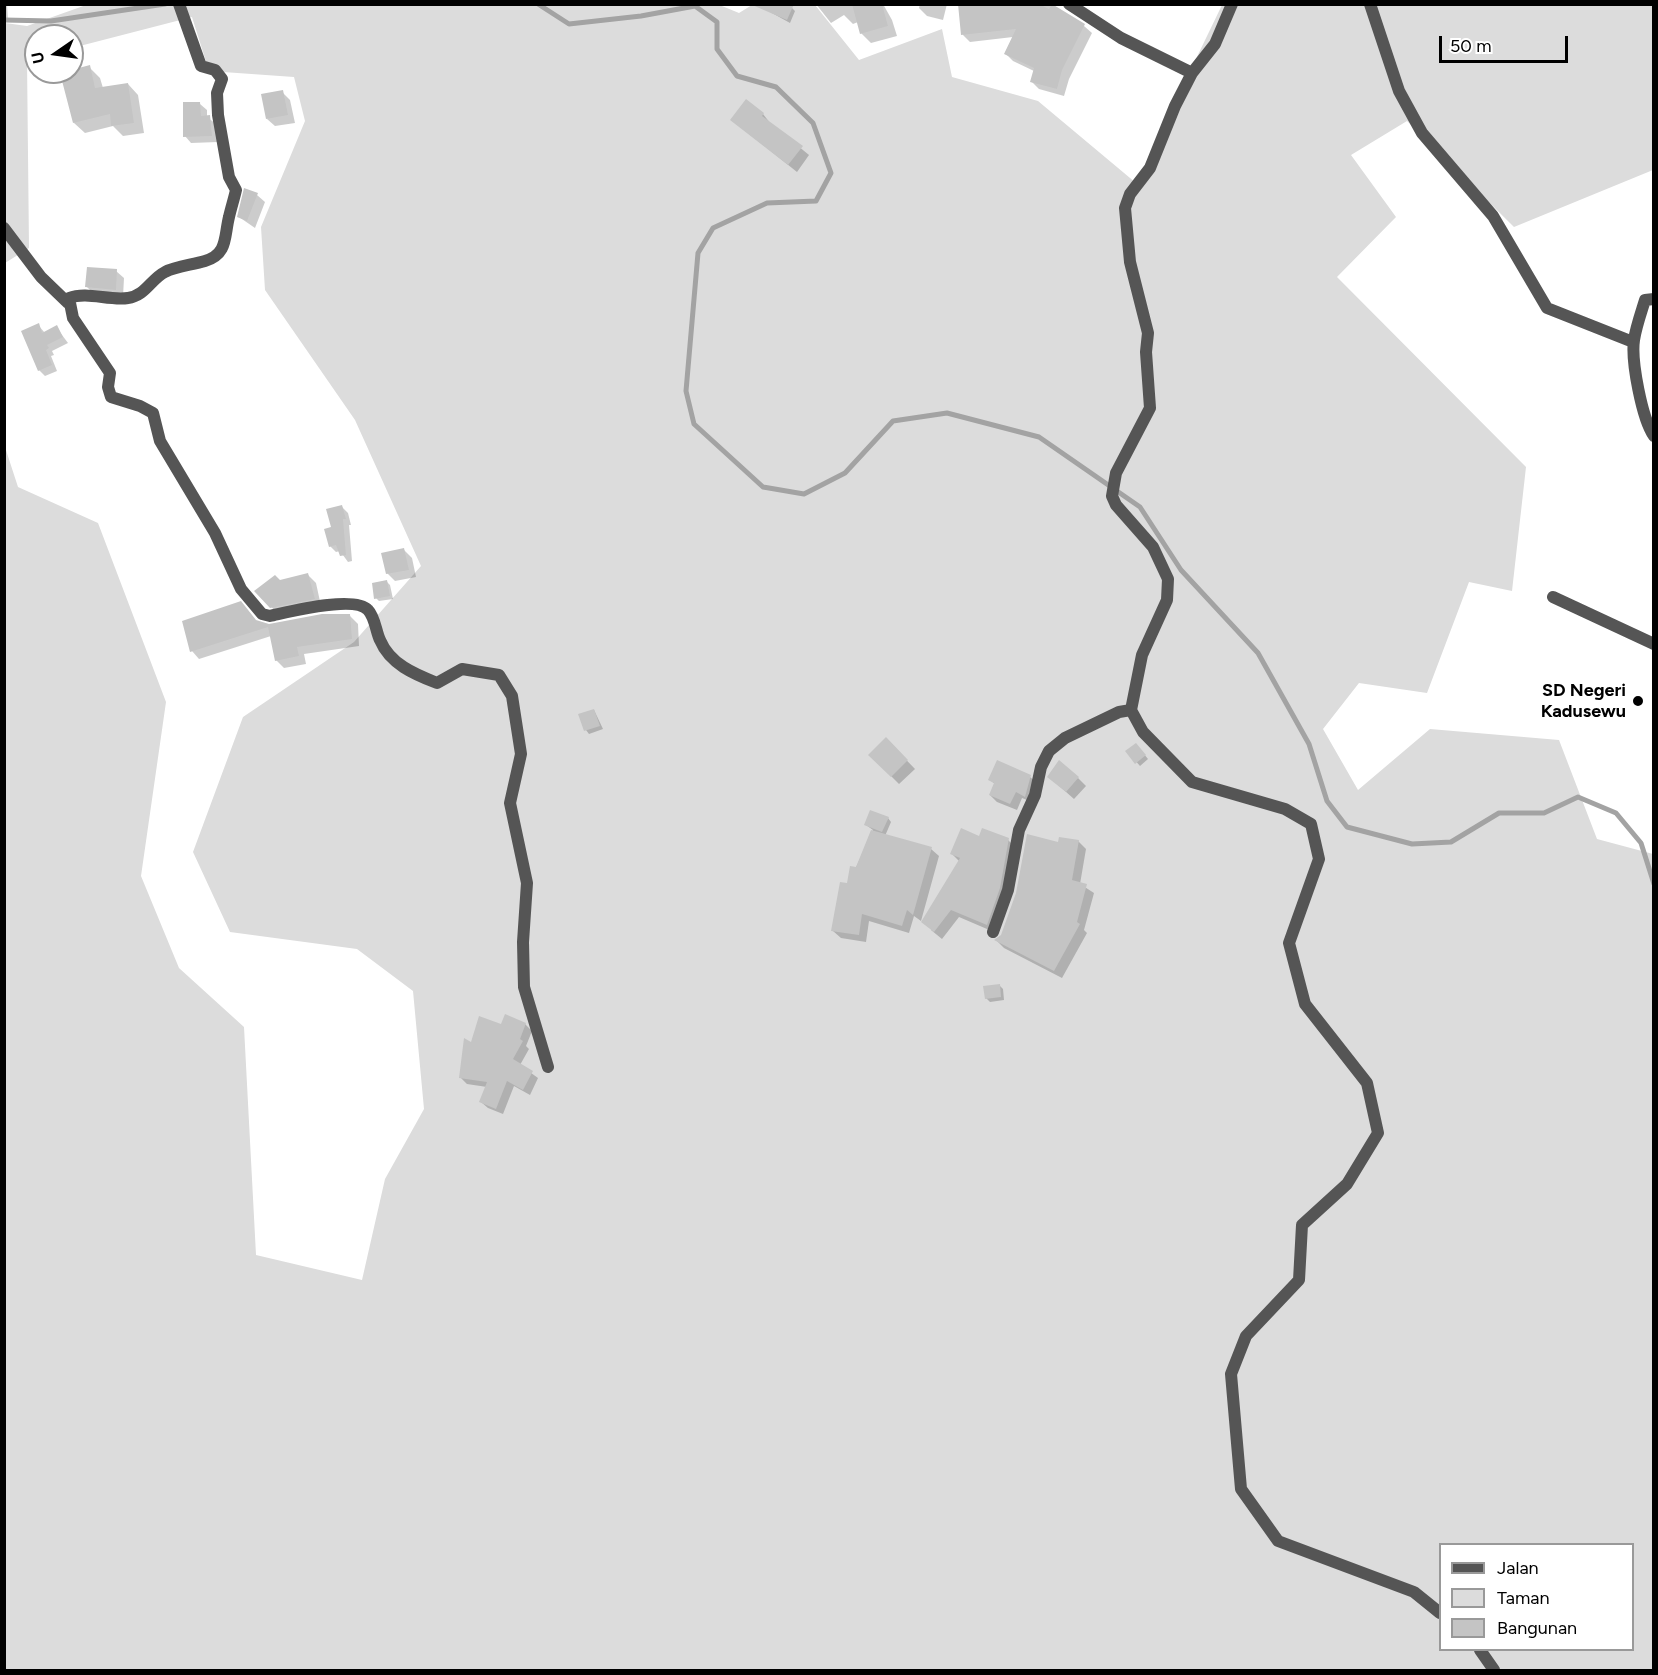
<!DOCTYPE html>
<style>
body{margin:0}
#map{position:relative;width:1658px;height:1675px;overflow:hidden;background:#fff;font-family:Figtree,sans-serif}
canvas{display:block}
.frame{position:absolute;inset:0;border:6px solid #000;pointer-events:none}
.legend{position:absolute;left:1439px;top:1543px;width:195px;height:108px;box-sizing:border-box;background:#fff;border:2px solid #999;margin:0;padding:8px 10px;list-style:none;font-size:18px;color:#000}
.legend li{display:flex;align-items:center;gap:12px;height:30px}
.legend b{width:30px;border:2px solid #999}
.north{position:absolute;left:24px;top:24px;width:60px;height:60px;box-sizing:border-box;background:#fff;border:2px solid #999;border-radius:50%;rotate:257deg;font-size:16px;font-weight:700;line-height:24px;text-align:center;color:#000}
.north::after{content:'';display:block;margin:auto;width:21px;height:27px;background:#000;clip-path:polygon(50% 0,100% 100%,50% 72%,0 100%)}
.scale{position:absolute;left:1439px;top:36px;width:129px;height:27px;box-sizing:border-box;border:3px solid #000;border-top:0;padding-left:8px;font-size:18px;line-height:21px;white-space:nowrap;color:#000;-webkit-text-stroke:4px #fff;paint-order:stroke}
</style>
<div id="map">
<canvas width="1658" height="1675"></canvas>
<div class="frame"></div>
<ul class="legend">
<li><b style="height:8px;background:#555"></b>Jalan</li>
<li><b style="height:16px;background:#dcdcdc"></b>Taman</li>
<li><b style="height:16px;background:#c4c4c4"></b>Bangunan</li>
</ul>
<div class="north">U</div>
<div class="scale">50 m</div>
</div>
<script>
const g = document.querySelector('canvas').getContext('2d');
g.lineJoin = 'round';
function fill(path, color) {
  g.fillStyle = color;
  g.fill(path, 'evenodd');
}
function trace(path, color, width, dash) {
  g.strokeStyle = color;
  g.lineWidth = width;
  g.lineCap = dash ? 'butt' : 'round';
  g.setLineDash(dash || []);
  g.stroke(path);
}
function label(font, color, halo, rows, align = 'center') {
  g.font = font + ' Figtree,sans-serif';
  g.lineWidth = 4.5;
  g.setLineDash([]);
  g.textBaseline = 'middle';
  g.strokeStyle = halo;
  g.fillStyle = color;
  for (const [text, x, y, turn = 0] of rows) {
    g.save();
    g.translate(x, y);
    g.rotate((+turn || 0) * Math.PI / 180);
    g.textAlign = isNaN(turn) ? turn : align;
    if (halo) g.strokeText(text, 0, 0);
    g.fillText(text, 0, 0);
    g.restore();
  }
}
fill(new Path2D(`
 M 89,4 L 717,4 L 739,13 L 752,5 L 815,5 L 859,60 L 942,29 L 952,77 L 1038,101 L 1136,183 L 1222,5 L 1653,5 L 1653,170 L 1514,227 L 1407,121 L 1351,155 L 1396,217 L 1337,277 L 1526,467 L 1512,591 L 1469,582 L 1427,693 L 1359,683 L 1323,729 L 1358,790 L 1430,729 L 1559,740 L 1597,839 L 1653,854 L 1653,1670 L 5,1670 L 4,444 L 18,487 L 98,523 L 166,702 L 141,876 L 179,968 L 244,1027 L 256,1255 L 362,1280 L 385,1179 L 424,1109 L 413,991 L 357,949 L 230,932 L 193,852 L 243,717 L 354,642 L 421,566 L 355,420 L 265,290 L 261,227 L 305,121 L 294,77 L 209,71 L 192,17 L 72,48 L 72,36 L 36,36 L 36,57 L 27,60 L 29,248 L 5,263 L 5,23 L 27,26 ZM 1440,1544 L 1632,1544 L 1632,1650 L 1440,1650 Z`), '#dcdcdc');
fill(new Path2D(`
 M 4,4 L 7,4 L 8,21 L 4,21 Z
 M 816,4 L 883,4 L 892,20 L 897,36 L 871,43 L 861,33 L 858,22 L 853,24 L 844,15 L 831,23 Z
 M 920,4 L 947,4 L 943,20 L 927,16 L 919,8 Z
 M 959,4 L 1051,4 L 1084,26 L 1092,33 L 1069,79 L 1064,96 L 1039,89 L 1032,82 L 1034,71 L 1013,61 L 1005,53 L 1013,37 L 970,42 L 963,35 Z
 M 792,8 L 795,11 L 790,23 L 772,13 Z
 M 89,67 L 100,78 L 103,88 L 128,84 L 138,95 L 144,133 L 123,136 L 113,126 L 85,133 L 74,123 Z
 M 282,92 L 290,100 L 295,123 L 275,126 L 267,119 Z
 M 200,104 L 207,110 L 207,117 L 216,124 L 218,142 L 191,143 L 185,136 Z
 M 763,114 L 770,123 L 809,155 L 797,172 L 732,120 Z
 M 245,190 L 257,195 L 265,202 L 255,228 L 239,217 Z
 M 116,271 L 124,278 L 123,297 L 95,295 L 87,287 Z
 M 38,325 L 45,333 L 56,327 L 68,343 L 52,351 L 54,355 L 51,356 L 57,371 L 45,376 L 39,370 Z
 M 342,507 L 348,513 L 351,525 L 349,525 L 352,561 L 348,562 L 340,551 L 336,552 L 330,546 Z
 M 404,550 L 412,558 L 416,577 L 395,581 L 387,573 Z
 M 308,575 L 316,583 L 321,606 L 279,615 L 256,591 Z
 M 387,582 L 390,585 L 393,599 L 379,601 L 376,598 Z
 M 350,616 L 358,624 L 359,646 L 304,654 L 306,664 L 284,668 L 276,660 L 271,636 L 199,659 L 192,651 L 257,622 L 268,626 Z
 M 594,710 L 603,729 L 589,734 L 586,730 Z
 M 886,739 L 915,769 L 899,784 L 870,755 Z
 M 1139,748 L 1148,759 L 1140,766 L 1127,751 Z
 M 1030,777 L 1037,783 L 1032,802 L 1022,798 L 1017,810 L 997,802 L 990,795 L 995,784 L 990,780 Z
 M 1078,778 L 1086,786 L 1074,799 L 1057,784 Z
 M 888,818 L 891,822 L 885,836 L 931,849 L 939,856 L 921,921 L 914,916 L 909,933 L 869,921 L 866,942 L 841,938 L 833,931 L 848,885 L 873,830 L 866,825 Z
 M 980,838 L 1008,840 L 1016,848 L 994,932 L 959,917 L 942,939 L 931,930 L 960,862 L 952,854 Z
 M 1078,841 L 1086,849 L 1080,884 L 1094,893 L 1084,930 L 1087,933 L 1062,978 L 1004,948 L 996,940 L 1002,936 L 1059,844 Z
 M 999,985 L 1003,989 L 1004,1000 L 990,1002 L 986,998 Z
 M 525,1024 L 532,1031 L 526,1046 L 529,1049 L 520,1065 L 538,1078 L 530,1095 L 514,1086 L 503,1114 L 488,1108 L 481,1102 L 487,1087 L 467,1084 L 461,1078 L 472,1044 L 502,1026 Z`), '#0003');
trace(new Path2D(`
 M 538,4 L 569,24 L 641,16 L 695,6 L 717,22 L 717,49 L 737,76 L 776,87 L 813,123 L 831,173 L 816,201 L 767,203 L 713,228 L 698,253 L 686,391 L 694,424 L 763,487 L 804,494 L 845,473 L 893,421 L 947,413 L 1039,437 L 1140,507 L 1181,570 L 1258,653 L 1309,744 L 1327,801 L 1347,827 L 1412,844 L 1451,842 L 1499,813 L 1544,813 L 1578,797 L 1616,813 L 1641,843 L 1654,884
 M 4,20 L 51,21 L 165,4`), '#a3a3a3', 5);
fill(new Path2D(`
 M 750,4 L 794,4 L 787,20 Z
 M 852,4 L 882,4 L 888,26 L 860,34 Z
 M 958,4 L 1039,4 L 1049,9 L 1052,4 L 1085,24 L 1062,70 L 1057,89 L 1030,82 L 1034,68 L 1004,54 L 1016,29 L 961,35 Z
 M 90,65 L 95,88 L 128,83 L 134,123 L 111,126 L 110,114 L 73,123 L 60,73 Z
 M 283,90 L 288,115 L 266,119 L 261,94 Z
 M 746,99 L 764,113 L 762,116 L 803,146 L 788,165 L 730,120 Z
 M 183,102 L 200,102 L 201,116 L 210,115 L 212,136 L 183,137 Z
 M 244,188 L 258,193 L 247,221 L 237,217 Z
 M 87,267 L 117,269 L 116,290 L 85,287 Z
 M 39,323 L 42,333 L 57,325 L 63,337 L 47,345 L 49,348 L 46,350 L 52,365 L 38,371 L 21,331 Z
 M 342,505 L 346,519 L 343,519 L 346,555 L 340,556 L 336,545 L 329,547 L 324,529 L 331,527 L 326,509 Z
 M 404,548 L 409,570 L 386,574 L 381,553 Z
 M 308,573 L 315,599 L 270,608 L 254,591 L 275,575 L 280,580 Z
 M 387,580 L 390,596 L 374,599 L 372,583 Z
 M 241,601 L 256,620 L 269,624 L 322,614 L 350,614 L 352,639 L 297,647 L 299,656 L 275,661 L 268,627 L 190,652 L 182,621 Z
 M 594,709 L 600,726 L 584,731 L 578,714 Z
 M 886,737 L 908,760 L 891,777 L 868,755 Z
 M 1136,743 L 1146,755 L 1135,764 L 1125,751 Z
 M 997,760 L 1031,775 L 1025,797 L 1016,792 L 1010,804 L 989,795 L 994,783 L 988,780 Z
 M 1059,760 L 1079,777 L 1066,792 L 1047,777 Z
 M 870,810 L 889,817 L 882,832 L 864,825 Z
 M 961,828 L 979,836 L 982,828 L 1009,838 L 1000,888 L 987,925 L 951,910 L 934,932 L 921,922 L 960,858 L 950,854 Z
 M 871,830 L 932,847 L 913,915 L 907,910 L 902,926 L 862,914 L 859,935 L 831,931 L 840,882 L 847,883 L 850,866 L 856,867 Z
 M 1027,834 L 1058,842 L 1059,837 L 1079,840 L 1072,880 L 1087,884 L 1077,922 L 1080,924 L 1054,971 L 994,940 L 1001,935 L 1016,893 Z
 M 1000,984 L 1001,997 L 985,999 L 983,986 Z
 M 505,1014 L 526,1023 L 520,1039 L 523,1041 L 513,1059 L 533,1071 L 523,1090 L 507,1081 L 496,1109 L 479,1102 L 487,1082 L 459,1078 L 464,1038 L 471,1042 L 479,1016 L 501,1024 Z`), '#c4c4c4');
trace(new Path2D(`
 M 179,4 L 201,66 L 215,70 L 222,79 L 217,93 L 218,115 L 229,177 L 236,190 C 234,199 231,208 229,217 C 224,237 228,254 205,261 C 192,265 176,266 165,272 C 151,279 145,296 128,298 C 109,301 87,291 69,298 L 73,318 L 110,373 L 108,387 L 111,397 L 140,406 L 153,413 L 160,441 L 215,533 L 241,589 L 262,614 L 270,616 C 289,612 354,595 368,610 C 375,617 376,632 380,640 C 390,664 414,674 437,683 L 462,669 L 499,675 L 512,696 L 521,754 L 510,803 L 527,883 L 523,942 L 524,987 L 548,1067
 M 1069,4 L 1121,38 L 1192,73
 M 1370,4 L 1399,91 L 1422,133 L 1493,216 L 1547,308 L 1633,342
 M 4,228 L 41,277 L 68,303
 M 1654,299 L 1645,300 C 1641,313 1636,327 1634,340 C 1631,361 1642,419 1654,436
 M 1553,597 L 1654,644
 M 1131,710 L 1143,732 L 1192,782 L 1285,809 L 1311,824 L 1319,859 L 1289,943 L 1305,1004 L 1367,1083 L 1378,1133 L 1347,1184 L 1302,1225 L 1299,1280 L 1246,1336 L 1231,1374 L 1241,1489 L 1278,1541 L 1414,1592 L 1440,1613
 M 993,932 L 1008,890 L 1019,830 L 1035,795 L 1041,767 L 1049,751 L 1065,738 L 1119,712 L 1131,710 L 1142,655 L 1167,600 L 1168,579 L 1153,547 L 1116,505 L 1112,496 L 1116,473 L 1150,408 L 1146,352 L 1148,333 L 1130,262 L 1125,208 L 1130,194 L 1150,168 L 1175,106 L 1192,73 L 1215,44 L 1232,4
 M 1480,1650 L 1494,1670`), '#555', 12);
for (const [x, y, r, color] of [
 [1638,701,6,"#000"]
]) {
  const dot = new Path2D();
  dot.arc(x, y, r, 0, 2 * Math.PI);
  g.fillStyle = color;
  g.fill(dot);
  trace(dot, '#fff', 2);
}
label('bold 18px', '#000', '#fff', [
 ["SD Negeri",1626,691],
 ["Kadusewu",1626,712]
], 'right');
</script>
